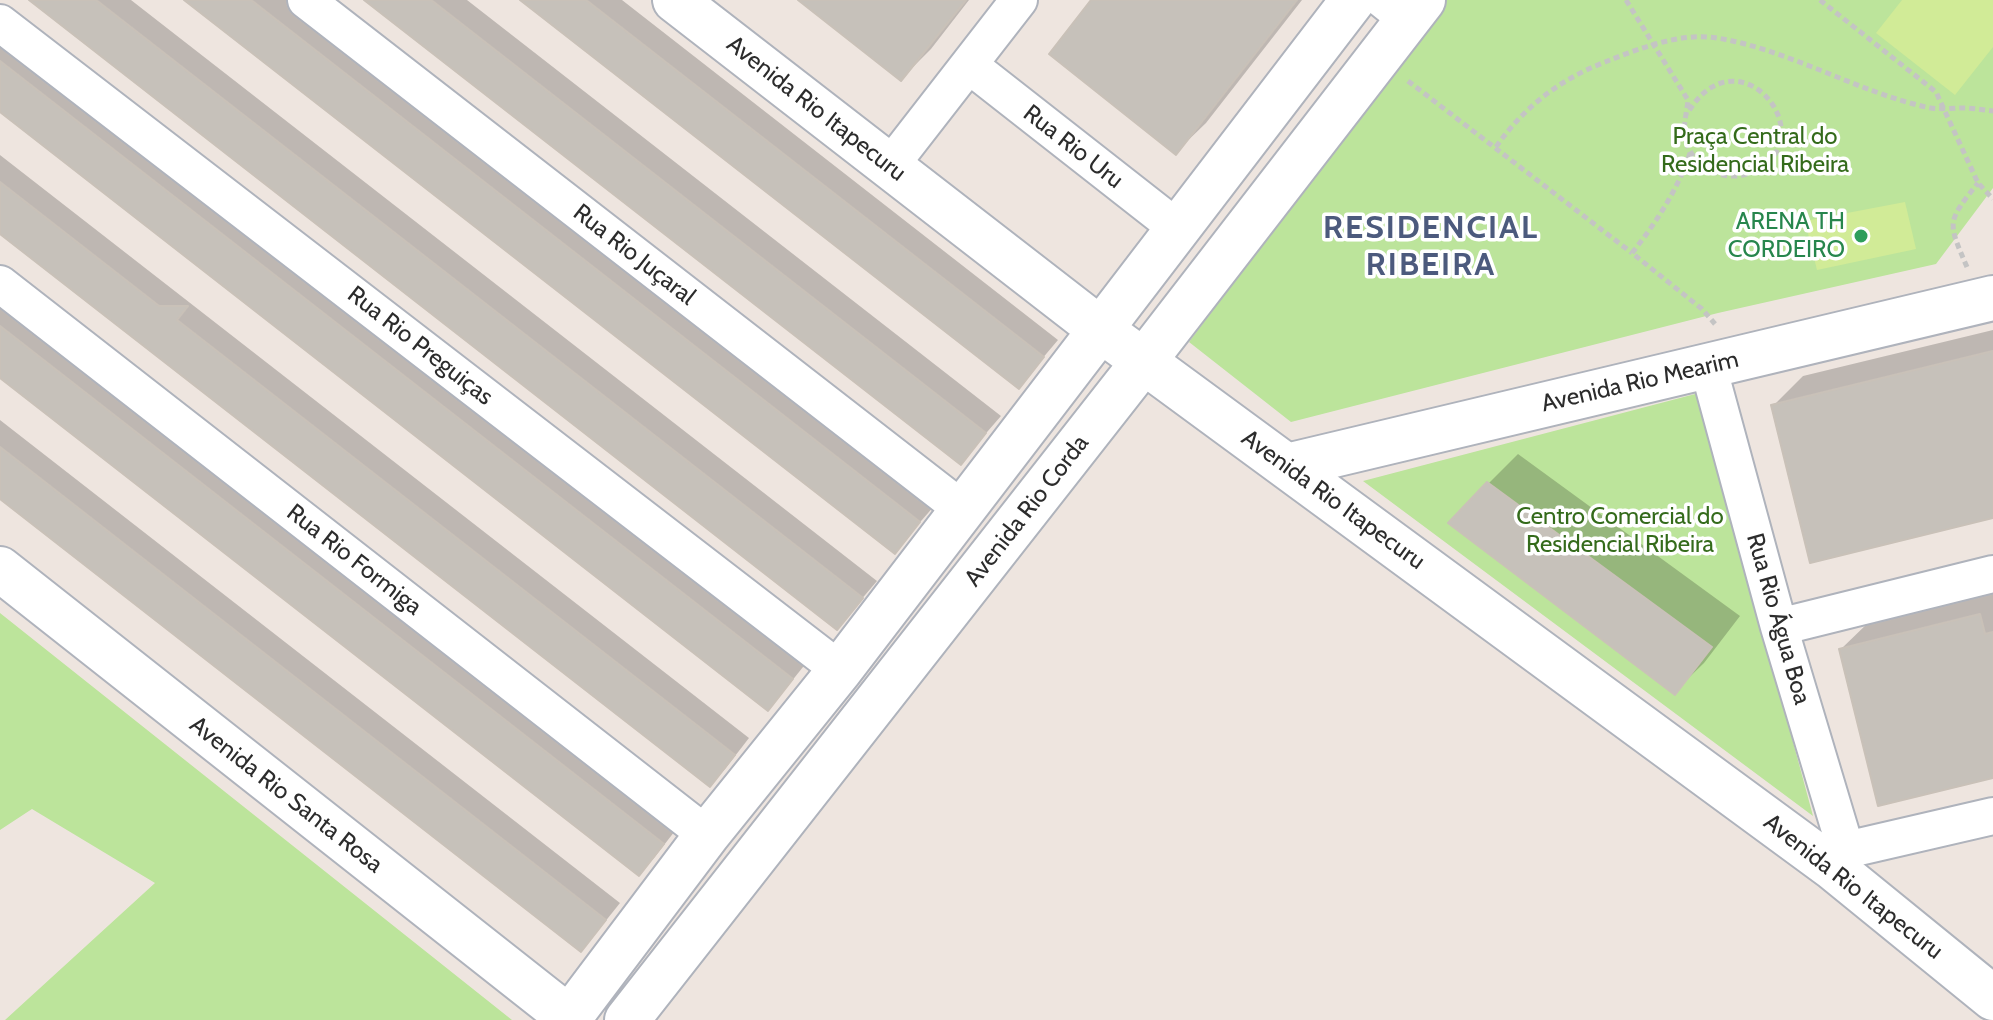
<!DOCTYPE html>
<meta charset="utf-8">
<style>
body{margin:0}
canvas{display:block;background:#eee5df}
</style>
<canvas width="1993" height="1020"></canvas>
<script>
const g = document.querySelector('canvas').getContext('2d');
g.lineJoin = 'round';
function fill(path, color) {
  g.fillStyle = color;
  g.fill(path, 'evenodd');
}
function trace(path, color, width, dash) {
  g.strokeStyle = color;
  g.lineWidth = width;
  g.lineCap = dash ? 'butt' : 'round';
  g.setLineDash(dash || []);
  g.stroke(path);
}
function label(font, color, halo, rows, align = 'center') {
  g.font = font + ' Cabin,sans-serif';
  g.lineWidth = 7;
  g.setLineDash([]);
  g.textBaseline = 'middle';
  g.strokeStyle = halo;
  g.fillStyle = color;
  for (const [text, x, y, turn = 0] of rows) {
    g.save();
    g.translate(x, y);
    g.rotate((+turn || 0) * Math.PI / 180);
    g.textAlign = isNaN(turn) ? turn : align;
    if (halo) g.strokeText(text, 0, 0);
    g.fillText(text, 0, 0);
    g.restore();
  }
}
fill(new Path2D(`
 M 1445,0 L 1993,0 L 1993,188 L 1936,264 L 1718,313 L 1291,422 L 1189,342 Z
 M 1699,393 L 1813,816 L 1363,481 Z
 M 0,613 L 512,1020 L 5,1020 L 155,883 L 32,809 L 0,830 Z`), '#bce49b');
fill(new Path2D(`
 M 1902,0 L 1993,0 L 1993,47 L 1955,95 L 1876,33 Z
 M 1905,202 L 1916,249 L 1817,270 L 1805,221 Z`), '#d1eb97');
fill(new Path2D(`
 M 32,0 L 131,0 L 877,581 L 837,628 Z
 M 188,0 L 286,0 L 935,505 L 895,551 Z
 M 368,0 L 467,0 L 1001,416 L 961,462 Z
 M 523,0 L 622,0 L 1058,340 L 1019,386 Z
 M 801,0 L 969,0 L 931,49 L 901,79 Z
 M 1093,0 L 1302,0 L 1206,123 L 1176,152 Z
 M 0,33 L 807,662 L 783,692 L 768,708 L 0,110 Z
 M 0,155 L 749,738 L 725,769 L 710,784 L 0,231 Z
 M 0,299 L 678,827 L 654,858 L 639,873 L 0,375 Z
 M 1993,330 L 1993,516 L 1773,406 L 1803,376 Z
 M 0,420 L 620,903 L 596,933 L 581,949 L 0,496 Z
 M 1518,454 L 1740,616 L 1704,663 L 1674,692 L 1488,484 Z
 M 1993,590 L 1993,776 L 1841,649 L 1871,620 Z`), '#0003');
const building = new Path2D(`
 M 29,0 L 96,0 L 863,598 L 837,630 Z
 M 184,0 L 251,0 L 920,522 L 895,554 Z
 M 364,0 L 431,0 L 986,433 L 961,465 Z
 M 520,0 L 586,0 L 1044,357 L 1019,389 Z
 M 798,0 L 966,0 L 901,81 Z
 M 1091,0 L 1297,0 L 1176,155 L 1049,54 Z
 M 0,61 L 793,679 L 768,711 L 0,112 Z
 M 0,182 L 159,306 L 188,306 L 177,320 L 735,755 L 710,787 L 0,234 Z
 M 0,326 L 664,844 L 639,876 L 0,378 Z
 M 1993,351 L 1993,518 L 1810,563 L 1771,405 Z
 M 0,447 L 606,920 L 581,952 L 0,499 Z
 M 1487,482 L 1712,647 L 1675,695 L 1448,523 Z
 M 1980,614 L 1985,634 L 1993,632 L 1993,778 L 1878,806 L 1839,649 Z`);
fill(building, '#c6c1ba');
trace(building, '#c9c1b8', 2);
const minor = new Path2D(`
 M 306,0 L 962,509
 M 1383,0 L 1408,20
 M 0,23 L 840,670
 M 969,65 L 1177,228
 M 890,166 L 1019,0
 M 0,284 L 707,835
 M 1708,366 L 1779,627 L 1846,850 L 1832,867
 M 1779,627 L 1993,574
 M 1846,850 L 1993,816`);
const tertiary = new Path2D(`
 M 675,0 L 1101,330 L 1832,867 L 1993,998
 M 1287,466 L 1993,298
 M 0,569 L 572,1020
 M 569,1018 L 707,835 L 840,670 L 1353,0
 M 627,1020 L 1144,361 L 1423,0`);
trace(minor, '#afb3bc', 40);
trace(tertiary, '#afb3bc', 48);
trace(new Path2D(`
 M 1626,0 L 1688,100 C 1687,112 1683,124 1685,137 C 1691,169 1728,186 1757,170 C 1824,134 1737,28 1687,114
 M 1820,0 L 1936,92 L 1978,183 L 1993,199
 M 1408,81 L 1632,253
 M 1496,147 C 1524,107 1559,80 1605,62 C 1638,49 1680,32 1717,38 C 1787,49 1858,92 1926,107 C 1938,110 1951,108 1963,108 C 1973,108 1983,110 1993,111
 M 1690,153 C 1678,189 1656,223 1632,253 L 1702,309 L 1715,324
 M 1967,267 C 1947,221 1947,222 1978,183`), '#c4c4c4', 5, [6, 4]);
trace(minor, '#fff', 36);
trace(tertiary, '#fff', 44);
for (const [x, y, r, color] of [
 [1861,236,8,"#2e9e5b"]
]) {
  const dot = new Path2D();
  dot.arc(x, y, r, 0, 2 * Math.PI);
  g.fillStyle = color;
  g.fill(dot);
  trace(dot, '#fff', 3);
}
label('24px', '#2c2c2c', '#fff', [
 ["Avenida Rio Itapecuru",816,109,38],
 ["Rua Rio Uru",1073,147,38],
 ["Rua Rio Juçaral",634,255,38],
 ["Rua Rio Preguiças",420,346,38],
 ["Avenida Rio Mearim",1640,382,-13],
 ["Avenida Rio Itapecuru",1333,500,36],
 ["Avenida Rio Corda",1027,511,-52],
 ["Rua Rio Formiga",354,560,38],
 ["Rua Rio Água Boa",1778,619,74],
 ["Avenida Rio Santa Rosa",286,795,38],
 ["Avenida Rio Itapecuru",1853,887,38]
]);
label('24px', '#346b1b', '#fff', [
 ["Praça Central do",1755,137],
 ["Residencial Ribeira",1755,165],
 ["Centro Comercial do",1620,517],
 ["Residencial Ribeira",1620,545]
]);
label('24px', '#27864d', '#fff', [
 ["ARENA TH",1845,222],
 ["CORDEIRO",1845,250]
], 'right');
g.letterSpacing = '2px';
label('bold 32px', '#4c5a7d', '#fff', [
 ["RESIDENCIAL",1431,229],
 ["RIBEIRA",1431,266]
]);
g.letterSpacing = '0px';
</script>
